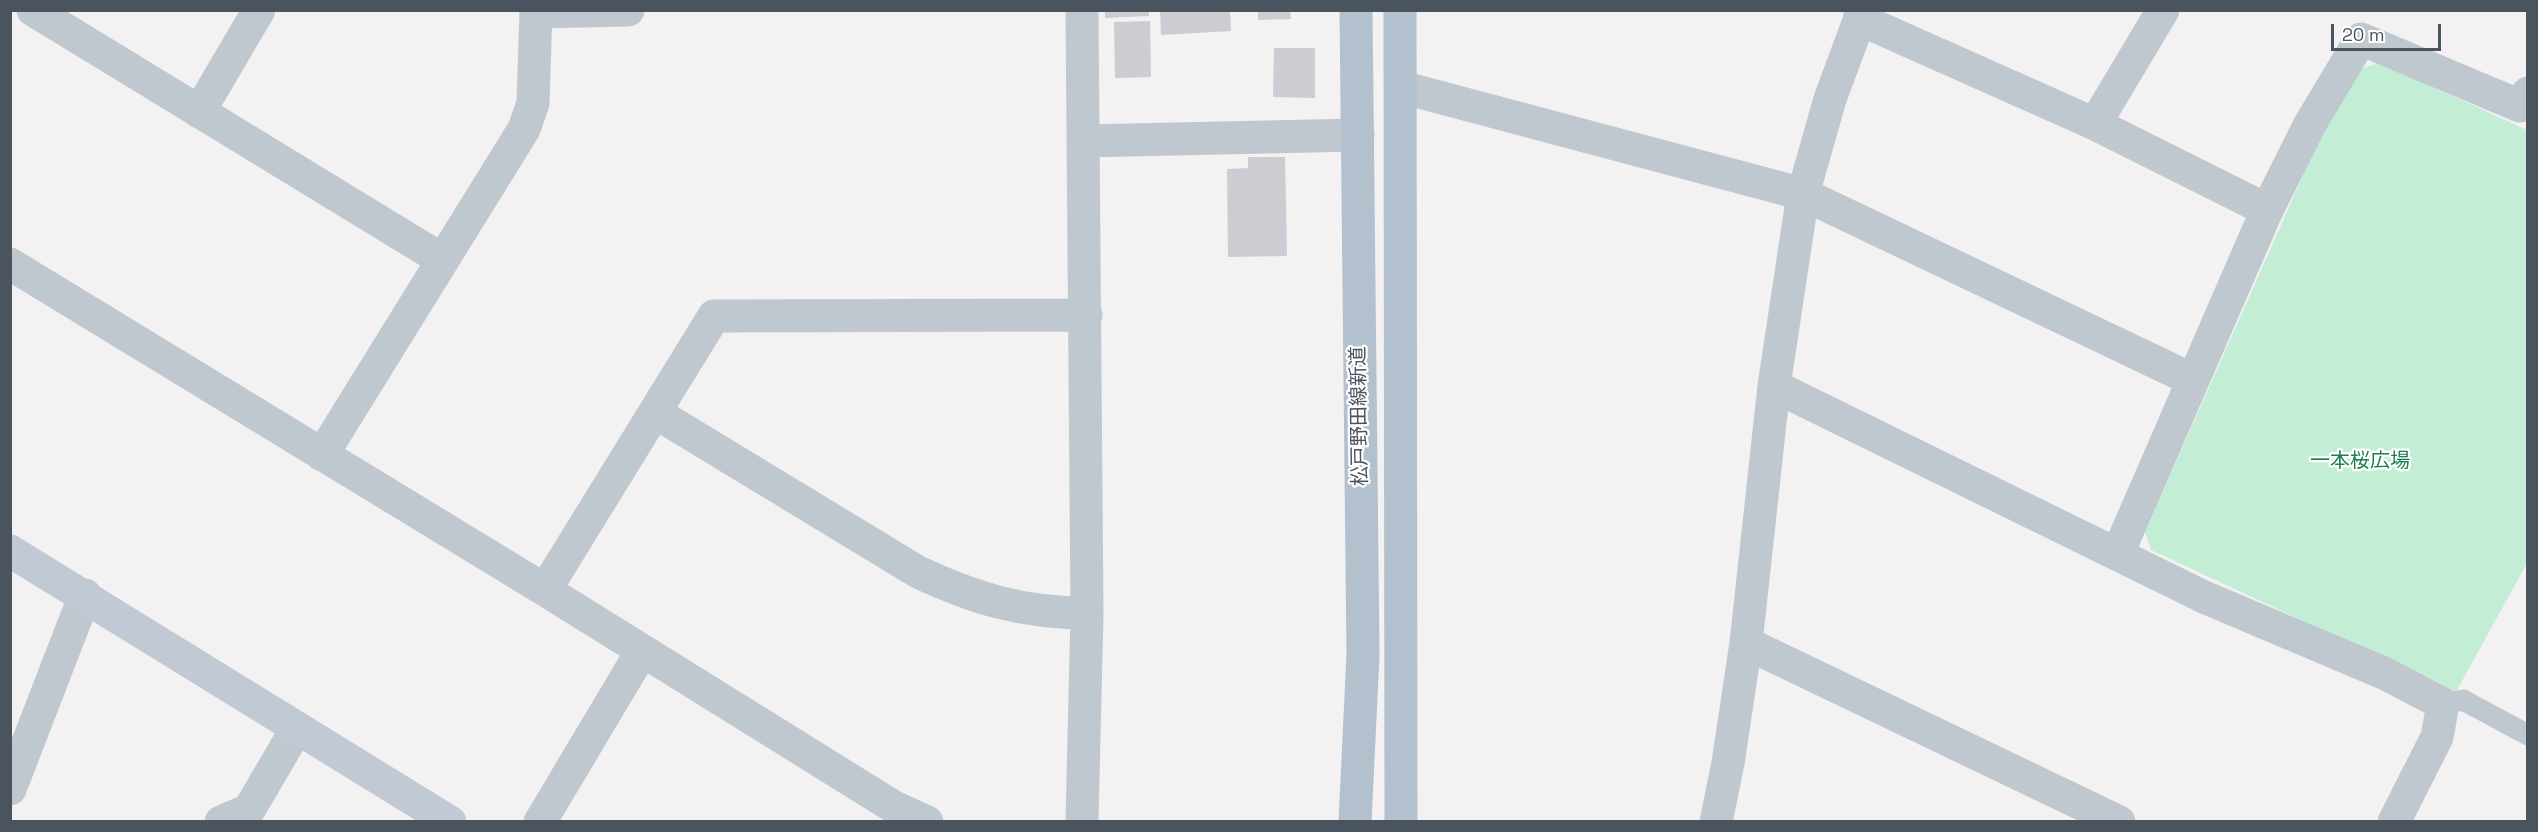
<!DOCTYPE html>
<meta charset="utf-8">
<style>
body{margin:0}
#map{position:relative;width:2538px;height:832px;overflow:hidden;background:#f3f1f1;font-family:"Space Grotesk",sans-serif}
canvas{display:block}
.frame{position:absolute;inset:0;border:12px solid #4a545e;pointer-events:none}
.scale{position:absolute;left:2331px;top:24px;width:110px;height:27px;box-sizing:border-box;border:3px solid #4a545e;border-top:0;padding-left:8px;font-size:18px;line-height:21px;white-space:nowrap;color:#4a545e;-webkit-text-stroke:4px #fff;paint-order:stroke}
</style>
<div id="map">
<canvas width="2538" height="832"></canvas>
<div class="frame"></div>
<div class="scale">20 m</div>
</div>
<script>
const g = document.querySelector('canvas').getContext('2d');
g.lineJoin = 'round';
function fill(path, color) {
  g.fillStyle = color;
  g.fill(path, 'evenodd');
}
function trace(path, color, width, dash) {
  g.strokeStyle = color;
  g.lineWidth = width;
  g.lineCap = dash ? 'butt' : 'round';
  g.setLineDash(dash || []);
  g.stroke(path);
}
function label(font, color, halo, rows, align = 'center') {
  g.font = font + ' "Space Grotesk","Noto Sans JP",sans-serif';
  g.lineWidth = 4.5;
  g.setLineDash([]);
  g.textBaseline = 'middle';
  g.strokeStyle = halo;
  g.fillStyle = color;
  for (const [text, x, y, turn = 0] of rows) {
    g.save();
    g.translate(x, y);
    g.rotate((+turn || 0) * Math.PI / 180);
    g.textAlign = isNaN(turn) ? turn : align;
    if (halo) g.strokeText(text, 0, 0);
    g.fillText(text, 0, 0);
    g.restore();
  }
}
fill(new Path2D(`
 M 2380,63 L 2527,130 L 2527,563 L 2456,692 L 2151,550 L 2145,532 L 2320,137 L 2362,68 Z`), '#c3eed5');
fill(new Path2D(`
 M 1105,10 L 1149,10 L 1149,16 L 1105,18 Z
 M 1160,10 L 1230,10 L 1231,31 L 1161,35 Z
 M 1258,10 L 1290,10 L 1291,19 L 1258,20 Z
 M 1150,21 L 1151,77 L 1115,78 L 1114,22 Z
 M 1274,48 L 1315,48 L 1315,98 L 1273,97 Z
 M 1248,157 L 1285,157 L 1287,256 L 1228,257 L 1227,169 L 1248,168 Z`), '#cbcdd3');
trace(new Path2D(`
 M 2443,704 L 2463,700 L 2528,735`), '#c0c8cf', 21);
trace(new Path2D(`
 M 33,10 L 441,259
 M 536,12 L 628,10
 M 1859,19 L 2095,124 L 2267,210
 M 1401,87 L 1803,194 L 2193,380
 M 199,112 L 259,10
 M 2095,124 L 2163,10
 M 1084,141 L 1358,135
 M 10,264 L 545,590 L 894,807 L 927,822
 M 1774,386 L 2204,597 L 2386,674 L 2443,704 L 2437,737 L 2394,822
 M 656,413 L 918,572 C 976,599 1023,613 1087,613
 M 322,455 L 524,129 L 533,103 L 536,10
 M 2118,553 L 2267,210 L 2310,124 L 2361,39 L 2520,106 L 2528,93
 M 545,590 L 714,316 L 1086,315
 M 1746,643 L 2119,822
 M 10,789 L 85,595
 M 221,822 L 249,810 L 297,728
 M 540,822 L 642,651
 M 1082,822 L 1087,613 L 1082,10
 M 1716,822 L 1728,763 L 1746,643 L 1774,386 L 1803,194 L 1830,99 L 1863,10`), '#c0c8cf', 33);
trace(new Path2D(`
 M 10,551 L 450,822`), '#c0c9d4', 33);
trace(new Path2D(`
 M 1400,10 L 1401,822
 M 1355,822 L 1363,655 L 1356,10`), '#b3c0ce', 33);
label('20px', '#4a545e', '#fff', [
 ["松戸野田線新道",1360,416,-91]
]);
label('20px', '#1c7d50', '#fff', [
 ["一本桜広場",2360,462]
]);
</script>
